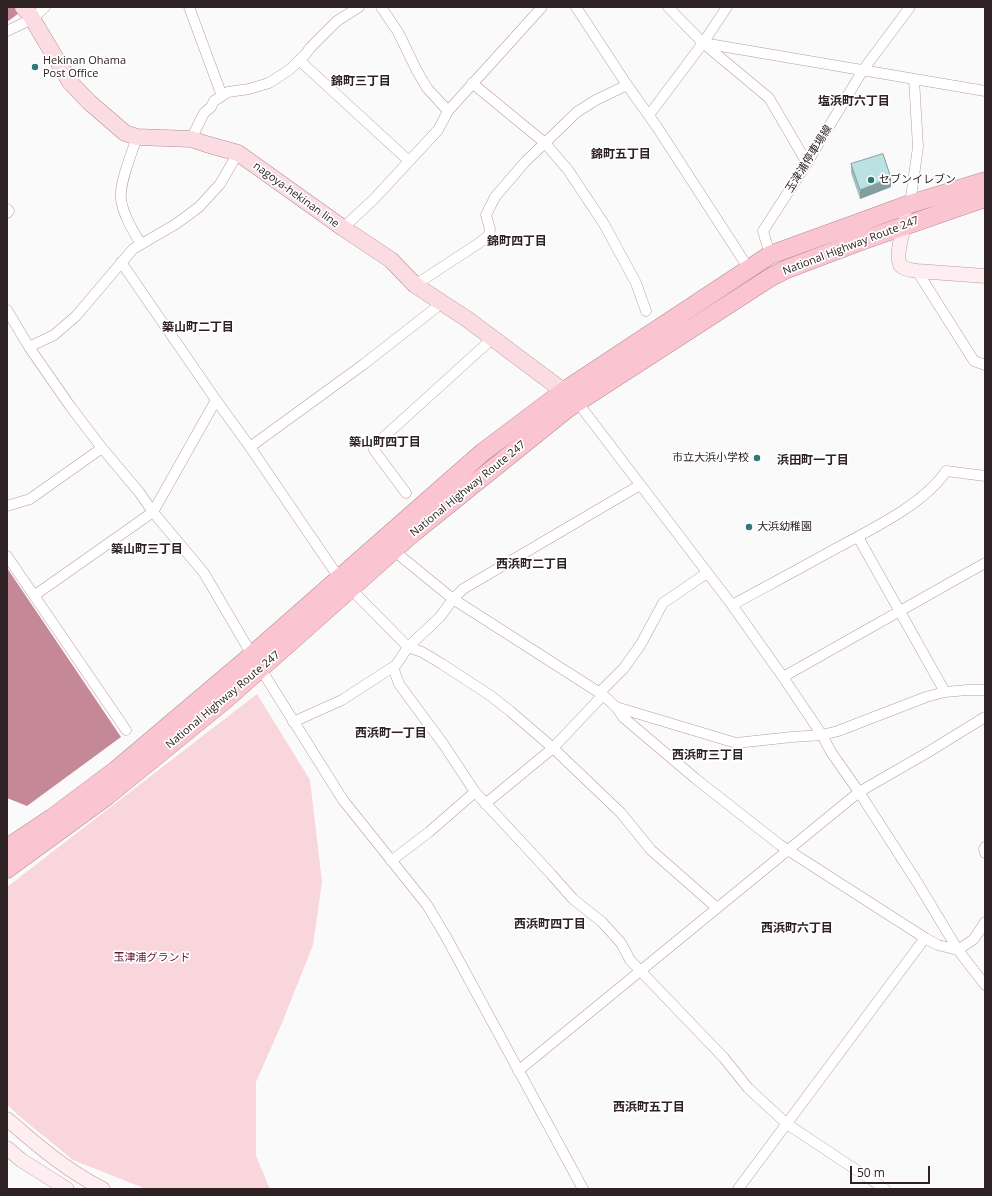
<!DOCTYPE html>
<meta charset="utf-8">
<style>
body{margin:0}
#map{position:relative;width:992px;height:1196px;overflow:hidden;background:#fafafa;font-family:"Open Sans",sans-serif}
canvas{display:block}
.frame{position:absolute;inset:0;border:8px solid #2f2225;pointer-events:none}
.scale{position:absolute;left:850px;top:1166px;width:80px;height:18px;box-sizing:border-box;border:2px solid #2f2225;border-top:0;padding-left:5px;font-size:12px;line-height:14px;white-space:nowrap;color:#2f2225;-webkit-text-stroke:3px #fff;paint-order:stroke}
</style>
<div id="map">
<canvas width="992" height="1196"></canvas>
<div class="frame"></div>
<div class="scale">50 m</div>
</div>
<script>
const g = document.querySelector('canvas').getContext('2d');
g.lineJoin = 'round';
function fill(path, color) {
  g.fillStyle = color;
  g.fill(path, 'evenodd');
}
function trace(path, color, width, dash) {
  g.strokeStyle = color;
  g.lineWidth = width;
  g.lineCap = dash ? 'butt' : 'round';
  g.setLineDash(dash || []);
  g.stroke(path);
}
function label(font, color, halo, rows, align = 'center') {
  g.font = font + ' "Open Sans","Noto Sans JP",sans-serif';
  g.lineWidth = 3.5;
  g.setLineDash([]);
  g.textBaseline = 'middle';
  g.strokeStyle = halo;
  g.fillStyle = color;
  for (const [text, x, y, turn = 0] of rows) {
    g.save();
    g.translate(x, y);
    g.rotate((+turn || 0) * Math.PI / 180);
    g.textAlign = isNaN(turn) ? turn : align;
    if (halo) g.strokeText(text, 0, 0);
    g.fillText(text, 0, 0);
    g.restore();
  }
}
fill(new Path2D(`
 M 257,694 L 310,780 L 322,882 L 313,945 L 282,1023 L 256,1082 L 256,1156 L 270,1189 L 146,1189 L 73,1160 L 19,1116 L 7,1104 L 7,887 Z`), '#f9d5dc');
fill(new Path2D(`
 M 7,7 L 27,7 L 7,22 Z
 M 7,568 L 121,737 L 27,806 L 7,798 Z`), '#c58896');
const street = new Path2D(`
 M 189,7 L 222,96
 M 381,7 L 398,32 L 417,71 L 427,88 L 448,111
 M 576,7 L 627,85 L 657,127 L 749,269
 M 668,7 L 703,43 L 769,98 L 807,163
 M 7,31 L 32,19 L 45,7
 M 703,43 L 985,91
 M 299,60 L 409,161
 M 472,83 L 545,143 L 568,170 L 604,224 L 636,283 L 646,311
 M 649,115 L 703,43 L 727,7
 M 137,137 C 132,153 119,183 121,199 C 123,215 133,231 141,244
 M 191,139 L 204,113 L 211,107 L 214,101 L 228,92 L 249,89 L 269,83 L 289,70 L 305,55 L 310,48 L 337,21 L 359,7
 M 910,204 L 918,147 L 914,79
 M 7,209 L 9,211 L 7,213
 M 343,228 L 374,199 L 438,130 L 448,111 L 542,7
 M 770,255 L 763,231 L 807,163 L 863,70 L 910,7
 M 121,262 L 216,400 L 250,447 L 333,569 L 339,577 L 408,647 L 422,652 L 442,664 L 491,696 L 510,711 L 553,748 L 621,813 L 651,850 L 717,908
 M 917,271 L 974,361 L 985,365
 M 415,285 L 479,243 L 489,235 L 490,229 L 486,215 L 495,197 L 525,162 L 577,112 L 596,100 L 627,85
 M 7,310 L 29,347 L 70,406 L 102,448 L 139,492 L 153,512 L 204,573 L 252,655 L 343,800 L 427,905 L 445,935 L 583,1189
 M 29,347 L 54,335 L 76,316 L 133,249 L 176,224 L 199,207 L 220,184 L 238,153
 M 578,403 L 732,605 L 783,677 L 822,735 L 831,752 L 859,792 L 917,882 L 958,950 L 985,985
 M 250,447 L 364,364 L 442,303
 M 406,493 L 374,450 L 375,445 L 493,338
 M 7,506 L 30,499 L 102,448
 M 858,537 L 945,692
 M 393,550 L 453,599 L 603,695 L 616,707 L 624,718 L 696,779 L 780,845 L 925,938 L 938,945 L 958,950 L 974,939 L 985,922
 M 7,556 L 126,730
 M 35,595 L 153,512 L 216,400
 M 732,605 C 765,587 799,569 833,550 C 868,531 925,504 946,471 L 985,476
 M 393,667 L 399,684 L 444,745 L 475,792 L 551,874 L 573,899 L 602,922 L 621,943 L 630,960 L 724,1058 L 748,1088 L 787,1124 L 885,1189
 M 783,677 L 985,563
 M 599,693 L 624,668 L 641,644 L 663,603 L 707,573
 M 616,707 L 736,743 L 792,737 L 822,735 L 838,731 L 926,697 L 945,692 L 967,690 L 985,690
 M 293,722 L 342,700 L 396,665 L 408,647 L 440,617 L 453,599 L 463,589 L 640,485
 M 485,804 L 553,748 L 603,695
 M 985,847 L 984,849 L 985,853
 M 391,861 L 429,832 L 475,792
 M 518,1071 L 859,792 L 925,754 L 985,717
 M 738,1189 L 925,938`);
const secondary = new Path2D(`
 M 906,218 C 904,228 894,257 901,266 C 905,270 912,270 917,271 L 985,276
 M 7,1119 C 37,1145 67,1171 103,1189
 M 7,1148 L 21,1160 L 67,1189`);
const primary = new Path2D(`
 M 23,7 L 30,15 L 70,82 L 89,102 L 125,133 L 137,137 L 191,139 L 206,144 L 238,153 L 343,228 L 391,260 L 415,285 L 467,319 L 574,399`);
const highway = new Path2D(`
 M 7,848 L 52,818 L 116,770 L 252,655 L 483,452 L 564,391 L 770,255 L 910,204 L 985,181
 M 7,869 L 107,796 L 225,700 L 413,533 L 567,409 L 771,277 L 787,269 L 861,241 L 985,198`);
trace(street, '#bc9aa1', 11);
trace(secondary, '#bc9aa1', 15);
trace(primary, '#b38c95', 17);
trace(highway, '#b38c95', 19);
trace(street, '#fff', 10);
trace(secondary, '#feeef1', 14);
trace(primary, '#fcdce3', 16);
trace(highway, '#fac5d1', 18);
fill(new Path2D(`
 M 851,164 L 891,187 L 860,199 L 851,173 Z`), '#a1c2c2');
fill(new Path2D(`
 M 891,178 L 891,187 L 860,199 L 860,190 Z`), '#839e9e');
const building = new Path2D(`
 M 883,154 L 891,178 L 860,190 L 851,164 Z`);
fill(building, '#bbe1e2');
trace(building, '#839e9e', 1);
for (const [x, y, r, color] of [
 [35,67,4,"#2f797c"],
 [871,180,4,"#2f797c"],
 [757,458,4,"#2f797c"],
 [749,527,4,"#2f797c"]
]) {
  const dot = new Path2D();
  dot.arc(x, y, r, 0, 2 * Math.PI);
  g.fillStyle = color;
  g.fill(dot);
  trace(dot, '#fff', 1.5);
}
label('11px', '#2f2225', '#fff', [
 ["Hekinan Ohama",43,61],
 ["Post Office",43,74],
 ["セブンイレブン",879,180],
 ["市立大浜小学校",749,458,"right"],
 ["大浜幼稚園",757,527]
], 'left');
label('11px', '#2f2225', '#fff', [
 ["玉津浦停車場線",809,159,-58],
 ["nagoya-hekinan line",296,195,36],
 ["National Highway Route 247",851,246,-21],
 ["National Highway Route 247",468,489,-39],
 ["National Highway Route 247",223,700,-40]
]);
label('11px', '#5f162f', '#fff', [
 ["玉津浦グランド",152,958]
]);
label('bold 12px', '#2f2225', '#fff', [
 ["錦町三丁目",361,82],
 ["塩浜町六丁目",854,102],
 ["錦町五丁目",621,155],
 ["錦町四丁目",517,242],
 ["築山町二丁目",198,328],
 ["築山町四丁目",385,443],
 ["浜田町一丁目",813,461],
 ["築山町三丁目",147,550],
 ["西浜町二丁目",532,565],
 ["西浜町一丁目",391,734],
 ["西浜町三丁目",708,756],
 ["西浜町四丁目",550,925],
 ["西浜町六丁目",797,929],
 ["西浜町五丁目",649,1108]
]);
</script>
